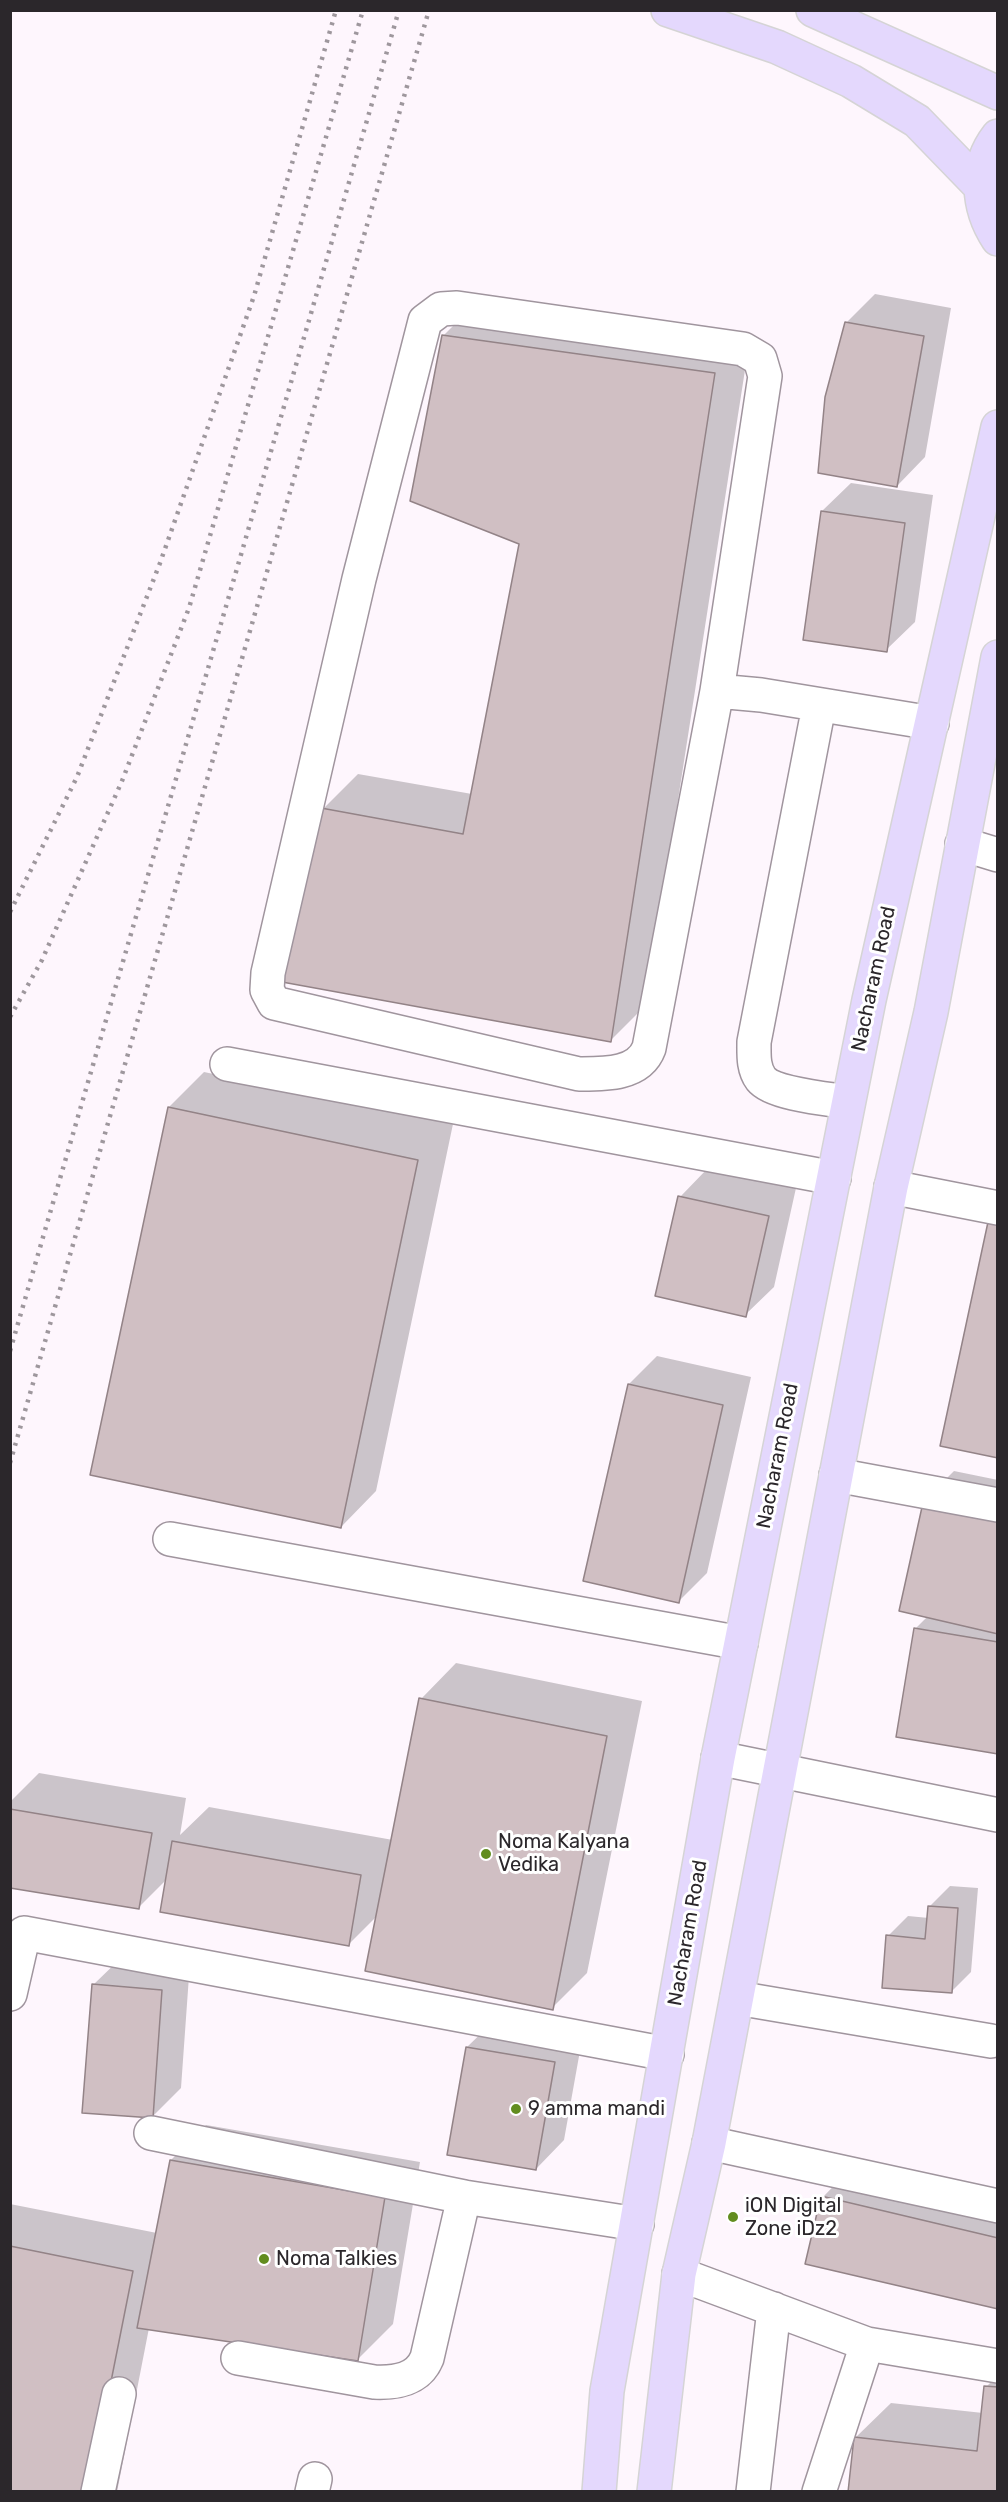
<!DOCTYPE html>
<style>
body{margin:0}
#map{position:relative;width:1008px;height:2502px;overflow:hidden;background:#fef6fd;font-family:Rubik,sans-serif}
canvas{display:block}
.frame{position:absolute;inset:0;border:12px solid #2b272b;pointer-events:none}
</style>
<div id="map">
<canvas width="1008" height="2502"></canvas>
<div class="frame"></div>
</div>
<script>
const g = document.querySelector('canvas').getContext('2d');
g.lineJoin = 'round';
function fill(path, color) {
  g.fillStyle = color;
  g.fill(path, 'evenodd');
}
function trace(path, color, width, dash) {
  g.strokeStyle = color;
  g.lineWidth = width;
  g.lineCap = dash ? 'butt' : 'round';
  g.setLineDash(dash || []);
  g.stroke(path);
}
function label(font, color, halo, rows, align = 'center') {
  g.font = font + ' Rubik,sans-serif';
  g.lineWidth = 6;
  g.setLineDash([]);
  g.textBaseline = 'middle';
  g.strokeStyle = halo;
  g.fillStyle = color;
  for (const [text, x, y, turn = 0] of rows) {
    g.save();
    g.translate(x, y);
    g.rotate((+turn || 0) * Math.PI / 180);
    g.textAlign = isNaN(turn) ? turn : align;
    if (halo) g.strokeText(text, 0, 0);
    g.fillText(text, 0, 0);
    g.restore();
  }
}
fill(new Path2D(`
 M 875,294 L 951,308 L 925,457 L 897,486 L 846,323 Z
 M 478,301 L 750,338 L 646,1005 L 610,1041 L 323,809 L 358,774 L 472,794 L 521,543 L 443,336 Z
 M 851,483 L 933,495 L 915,622 L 886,650 L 822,511 Z
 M 204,1072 L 453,1124 L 376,1491 L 341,1527 L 169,1107 Z
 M 708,1168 L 796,1188 L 774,1287 L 745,1315 L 680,1197 Z
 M 657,1356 L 751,1377 L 707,1573 L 678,1602 L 629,1384 Z
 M 954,1471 L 998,1480 L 998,1753 L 915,1629 L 928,1616 L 926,1499 Z
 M 456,1663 L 642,1701 L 587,1973 L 552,2008 L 378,1915 L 349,1944 L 167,1879 L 138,1908 L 10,1886 L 10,1802 L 39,1773 L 186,1798 L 180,1835 L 209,1807 L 393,1840 L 421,1699 Z
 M 950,1886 L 978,1888 L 971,1972 L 951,1992 L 888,1936 L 908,1916 L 929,1918 L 930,1906 Z
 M 122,1957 L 190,1962 L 181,2088 L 152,2117 L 93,1985 Z
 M 496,2019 L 583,2034 L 564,2140 L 536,2169 L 467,2047 Z
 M 206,2125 L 420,2162 L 393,2324 L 358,2359 L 149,2328 L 117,2492 L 10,2492 L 10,2204 L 157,2233 L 171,2160 Z
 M 851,2168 L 998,2203 L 998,2308 L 823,2197 Z
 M 998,2375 L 998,2492 L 855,2438 L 891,2403 L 983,2413 L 986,2387 Z`), '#0003');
const building = new Path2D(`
 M 845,322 L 924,336 L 897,487 L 818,473 L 825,397 Z
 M 442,335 L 715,373 L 611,1042 L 282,982 L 321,808 L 463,834 L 519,544 L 410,501 Z
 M 821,511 L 905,523 L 887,652 L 803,640 Z
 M 168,1107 L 418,1160 L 341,1528 L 90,1475 Z
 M 678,1196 L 769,1216 L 746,1317 L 655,1296 Z
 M 988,1222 L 998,1224 L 998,1458 L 940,1446 Z
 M 628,1384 L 723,1405 L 679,1603 L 583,1581 Z
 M 924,1498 L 998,1515 L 998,1634 L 899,1611 Z
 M 914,1628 L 998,1642 L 998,1754 L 896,1737 Z
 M 419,1698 L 607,1736 L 553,2010 L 365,1971 Z
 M 10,1809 L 152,1833 L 139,1909 L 10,1888 Z
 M 172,1841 L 361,1875 L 349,1946 L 160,1912 Z
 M 928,1906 L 958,1908 L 952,1993 L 882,1988 L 886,1935 L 925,1939 Z
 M 92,1984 L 162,1990 L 153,2118 L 82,2113 Z
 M 466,2047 L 555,2062 L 536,2170 L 447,2155 Z
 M 170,2160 L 385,2197 L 358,2361 L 137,2328 Z
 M 821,2196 L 998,2238 L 998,2309 L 805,2264 Z
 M 10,2246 L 133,2271 L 89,2492 L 10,2492 Z
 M 984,2386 L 998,2387 L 998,2492 L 848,2492 L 854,2437 L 977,2451 Z`);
fill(building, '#d0bfc3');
trace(building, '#938387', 1.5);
const minor = new Path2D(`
 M 717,691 L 765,376 L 760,359 L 743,349 L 457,308 L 441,309 L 425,321 L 359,579 L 268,973 L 267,990 L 274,1003 L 579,1074 C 604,1074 639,1075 649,1048 L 717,691 L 761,695 L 932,723
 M 819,706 L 754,1042 C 754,1055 753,1068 761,1079 C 773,1094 829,1099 848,1102
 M 962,844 L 998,855
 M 227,1064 L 834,1178
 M 891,1187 L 998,1208
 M 836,1475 L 998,1505
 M 170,1539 L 741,1643
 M 718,1758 L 998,1815
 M 10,1994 L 24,1933 L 667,2054
 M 737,1998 L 991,2041
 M 151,2133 L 464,2197
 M 709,2143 L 998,2206
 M 679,2274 L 867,2344 L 998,2366
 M 238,2358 L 374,2382 C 396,2383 418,2380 427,2358 L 464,2197 L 637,2224
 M 98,2492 L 119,2394
 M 312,2492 L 315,2479
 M 753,2492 L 774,2309
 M 819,2492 L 867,2344`);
const major = new Path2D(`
 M 668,10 L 777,47 L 851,81 L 917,121 L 979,185
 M 813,10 L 998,93
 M 998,136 C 974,167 977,207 998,239
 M 599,2492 L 607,2391 L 718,1758 L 741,1643 L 869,1000 L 998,427
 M 654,2492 L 679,2274 L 709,2143 L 891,1187 L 931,1012 L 998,657`);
trace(minor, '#a0959e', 36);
trace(major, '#d5d4d5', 36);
trace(minor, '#fff', 33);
trace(major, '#e4d8fd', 33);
trace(new Path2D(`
 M 10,912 L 77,777 L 160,563 L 254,296 L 336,10
 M 10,1017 L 42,960 L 122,781 L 189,608 L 363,10
 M 10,1351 L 399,10
 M 10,1463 L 429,10`), '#9e979d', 4.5, [3, 6]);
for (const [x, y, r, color] of [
 [486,1854,6,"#628d1f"],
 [516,2109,6,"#628d1f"],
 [733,2217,6,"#628d1f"],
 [264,2259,6,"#628d1f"]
]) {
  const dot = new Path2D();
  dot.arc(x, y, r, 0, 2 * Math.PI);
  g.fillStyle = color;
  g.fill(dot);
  trace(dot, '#fff', 2);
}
label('20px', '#2b272b', '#fff', [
 ["Nacharam Road",874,979,-78],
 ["Nacharam Road",778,1456,-79],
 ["Nacharam Road",688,1933,-80]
]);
label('20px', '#2b272b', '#fff', [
 ["Noma Kalyana",498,1842],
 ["Vedika",498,1865],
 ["9 amma mandi",528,2109],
 ["iON Digital",745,2206],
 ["Zone iDz2",745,2229],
 ["Noma Talkies",276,2259]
], 'left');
</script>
